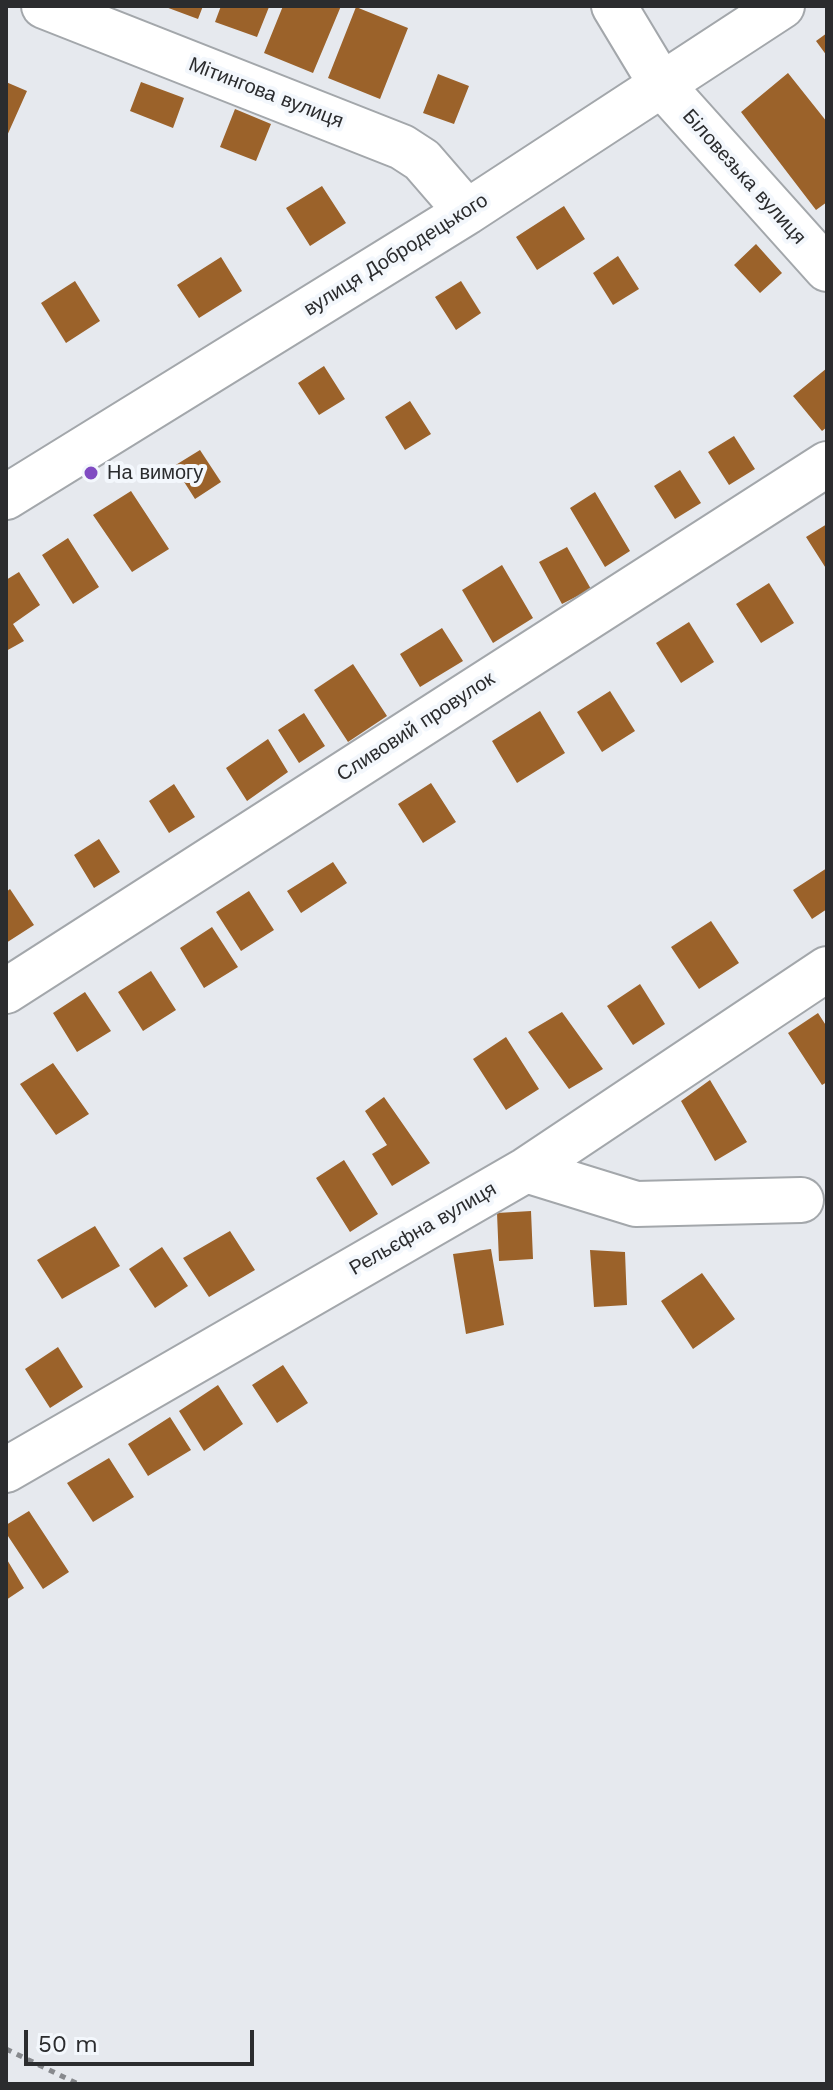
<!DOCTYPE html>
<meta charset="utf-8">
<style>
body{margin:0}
#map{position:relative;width:833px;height:2090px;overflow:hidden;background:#e6e9ee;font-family:"Work Sans",sans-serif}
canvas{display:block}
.frame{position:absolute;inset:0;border:8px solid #2b2c2e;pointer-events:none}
.scale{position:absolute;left:24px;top:2030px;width:230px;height:36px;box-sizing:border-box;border:4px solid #2b2c2e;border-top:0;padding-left:10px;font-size:24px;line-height:28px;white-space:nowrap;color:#2b2c2e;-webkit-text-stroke:6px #f3f7fc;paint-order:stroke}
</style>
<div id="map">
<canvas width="833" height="2090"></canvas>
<div class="frame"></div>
<div class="scale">50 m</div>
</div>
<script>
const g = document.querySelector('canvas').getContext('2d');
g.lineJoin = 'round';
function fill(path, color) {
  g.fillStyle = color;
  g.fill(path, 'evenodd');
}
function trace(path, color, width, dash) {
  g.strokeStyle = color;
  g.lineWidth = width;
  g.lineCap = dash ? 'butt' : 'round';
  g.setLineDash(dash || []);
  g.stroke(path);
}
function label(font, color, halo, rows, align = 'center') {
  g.font = font + ' "Work Sans",sans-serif';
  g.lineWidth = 8;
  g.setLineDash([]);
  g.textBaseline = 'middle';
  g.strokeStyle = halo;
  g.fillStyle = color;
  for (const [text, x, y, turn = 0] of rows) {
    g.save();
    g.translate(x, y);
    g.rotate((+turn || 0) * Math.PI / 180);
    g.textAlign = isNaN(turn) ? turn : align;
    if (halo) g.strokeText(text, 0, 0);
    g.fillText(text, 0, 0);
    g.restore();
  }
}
fill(new Path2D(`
 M 163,6 L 203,6 L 198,19 Z
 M 221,6 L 267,6 L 269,7 L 257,37 L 215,22 Z
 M 283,6 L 341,6 L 313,73 L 264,53 Z
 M 356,7 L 408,28 L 380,99 L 328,78 Z
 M 827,33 L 827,56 L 816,41 Z
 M 788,73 L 827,122 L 827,202 L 816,210 L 741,112 Z
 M 438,74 L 469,86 L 454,124 L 423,113 Z
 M 6,82 L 27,91 L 6,138 Z
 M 141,82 L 184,98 L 173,128 L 130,111 Z
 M 235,109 L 271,124 L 256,161 L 220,147 Z
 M 322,186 L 346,223 L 310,246 L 286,208 Z
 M 564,206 L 585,239 L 537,270 L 516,237 Z
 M 756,244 L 782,273 L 760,293 L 734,265 Z
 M 618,256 L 639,289 L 613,305 L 593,273 Z
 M 221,257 L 242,291 L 199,318 L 177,285 Z
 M 75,281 L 100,321 L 66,343 L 41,303 Z
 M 461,281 L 481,313 L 456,330 L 435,297 Z
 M 324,366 L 345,399 L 319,415 L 298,383 Z
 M 827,368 L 827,427 L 822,431 L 793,396 Z
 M 410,401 L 431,434 L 405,450 L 385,417 Z
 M 734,436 L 755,469 L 729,485 L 708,452 Z
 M 200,450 L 221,482 L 195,499 L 174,466 Z
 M 680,470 L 701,503 L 675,519 L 654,486 Z
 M 131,491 L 169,549 L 132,572 L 93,515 Z
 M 595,492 L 630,551 L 605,567 L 570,508 Z
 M 827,524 L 827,570 L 806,537 Z
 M 68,538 L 99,587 L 73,604 L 42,555 Z
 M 567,547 L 591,589 L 562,604 L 539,562 Z
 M 502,565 L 533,618 L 493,643 L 462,590 Z
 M 19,572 L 40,605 L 13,624 L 24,641 L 6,651 L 6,580 Z
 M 769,583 L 794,623 L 761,643 L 736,604 Z
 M 689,622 L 714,662 L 681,683 L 656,643 Z
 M 442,628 L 463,661 L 420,687 L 400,654 Z
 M 353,664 L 387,716 L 348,742 L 314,690 Z
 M 610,691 L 635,731 L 602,752 L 577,712 Z
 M 540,711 L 565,753 L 517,783 L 492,741 Z
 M 304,713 L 325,746 L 299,763 L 278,730 Z
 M 268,739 L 288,772 L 247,801 L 226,768 Z
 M 431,783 L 456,822 L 423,843 L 398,804 Z
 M 174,784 L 195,817 L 169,833 L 149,801 Z
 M 99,839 L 120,872 L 94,888 L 74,855 Z
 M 333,862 L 347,883 L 301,913 L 287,891 Z
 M 827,868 L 827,909 L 812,919 L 793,890 Z
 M 10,889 L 34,925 L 6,943 L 6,892 Z
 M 249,891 L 274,930 L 241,951 L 216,912 Z
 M 711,921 L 739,963 L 699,989 L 671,947 Z
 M 212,927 L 238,967 L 204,988 L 180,948 Z
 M 151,971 L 176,1010 L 143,1031 L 118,992 Z
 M 640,984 L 665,1024 L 633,1045 L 607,1006 Z
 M 85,992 L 111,1031 L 77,1052 L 53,1013 Z
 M 562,1012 L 603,1069 L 569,1089 L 528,1032 Z
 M 818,1013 L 827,1027 L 827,1082 L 822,1085 L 788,1033 Z
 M 506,1037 L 539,1089 L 506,1110 L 473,1059 Z
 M 53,1063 L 89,1114 L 56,1135 L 20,1084 Z
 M 710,1080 L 747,1142 L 715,1161 L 681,1101 Z
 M 384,1097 L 430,1163 L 392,1186 L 372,1154 L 387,1145 L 365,1111 Z
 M 344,1160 L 378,1214 L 350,1232 L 316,1178 Z
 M 531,1211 L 533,1259 L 499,1261 L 497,1213 Z
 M 95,1226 L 120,1266 L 62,1299 L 37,1260 Z
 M 230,1231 L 255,1270 L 209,1297 L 183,1258 Z
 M 162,1247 L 188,1286 L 155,1308 L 129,1269 Z
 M 491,1249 L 504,1325 L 466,1334 L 453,1254 Z
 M 590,1250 L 625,1252 L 627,1305 L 594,1307 Z
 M 702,1273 L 735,1319 L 693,1349 L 661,1301 Z
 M 58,1347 L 83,1387 L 50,1408 L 25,1369 Z
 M 283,1365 L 308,1403 L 277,1423 L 252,1385 Z
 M 218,1385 L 243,1424 L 204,1451 L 179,1411 Z
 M 170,1417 L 191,1450 L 148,1476 L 128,1444 Z
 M 109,1458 L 134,1497 L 93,1522 L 67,1483 Z
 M 29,1511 L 69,1572 L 43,1589 L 6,1533 L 6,1525 Z
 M 6,1558 L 24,1588 L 6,1600 Z`), '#9b622a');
const minor = new Path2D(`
 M 44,6 L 402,147 L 422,160 L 467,212
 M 614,6 L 661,84 L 827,269
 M 6,497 L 467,212 L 782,6
 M 6,991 L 827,464
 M 526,1170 L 636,1204 L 801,1200
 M 6,1470 L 526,1170 L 827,969`);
trace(minor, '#a3a7ab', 48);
trace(new Path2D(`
 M 6,2049 L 78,2084`), '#87898d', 5, [6, 6]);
trace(minor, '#fff', 44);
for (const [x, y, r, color] of [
 [91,473,8,"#804bc2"]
]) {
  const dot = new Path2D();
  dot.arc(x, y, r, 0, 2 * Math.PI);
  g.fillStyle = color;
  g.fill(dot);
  trace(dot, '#f3f7fc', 3);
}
label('20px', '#2b2c2e', '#f3f7fc', [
 ["Мітингова вулиця",266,93,21],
 ["Біловезька вулиця",744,177,48],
 ["вулиця Добродецького",396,255,-32],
 ["Сливовий провулок",416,727,-33],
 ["Рельєфна вулиця",423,1229,-30]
]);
label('20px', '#2b2c2e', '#f3f7fc', [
 ["На вимогу",107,473]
], 'left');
</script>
